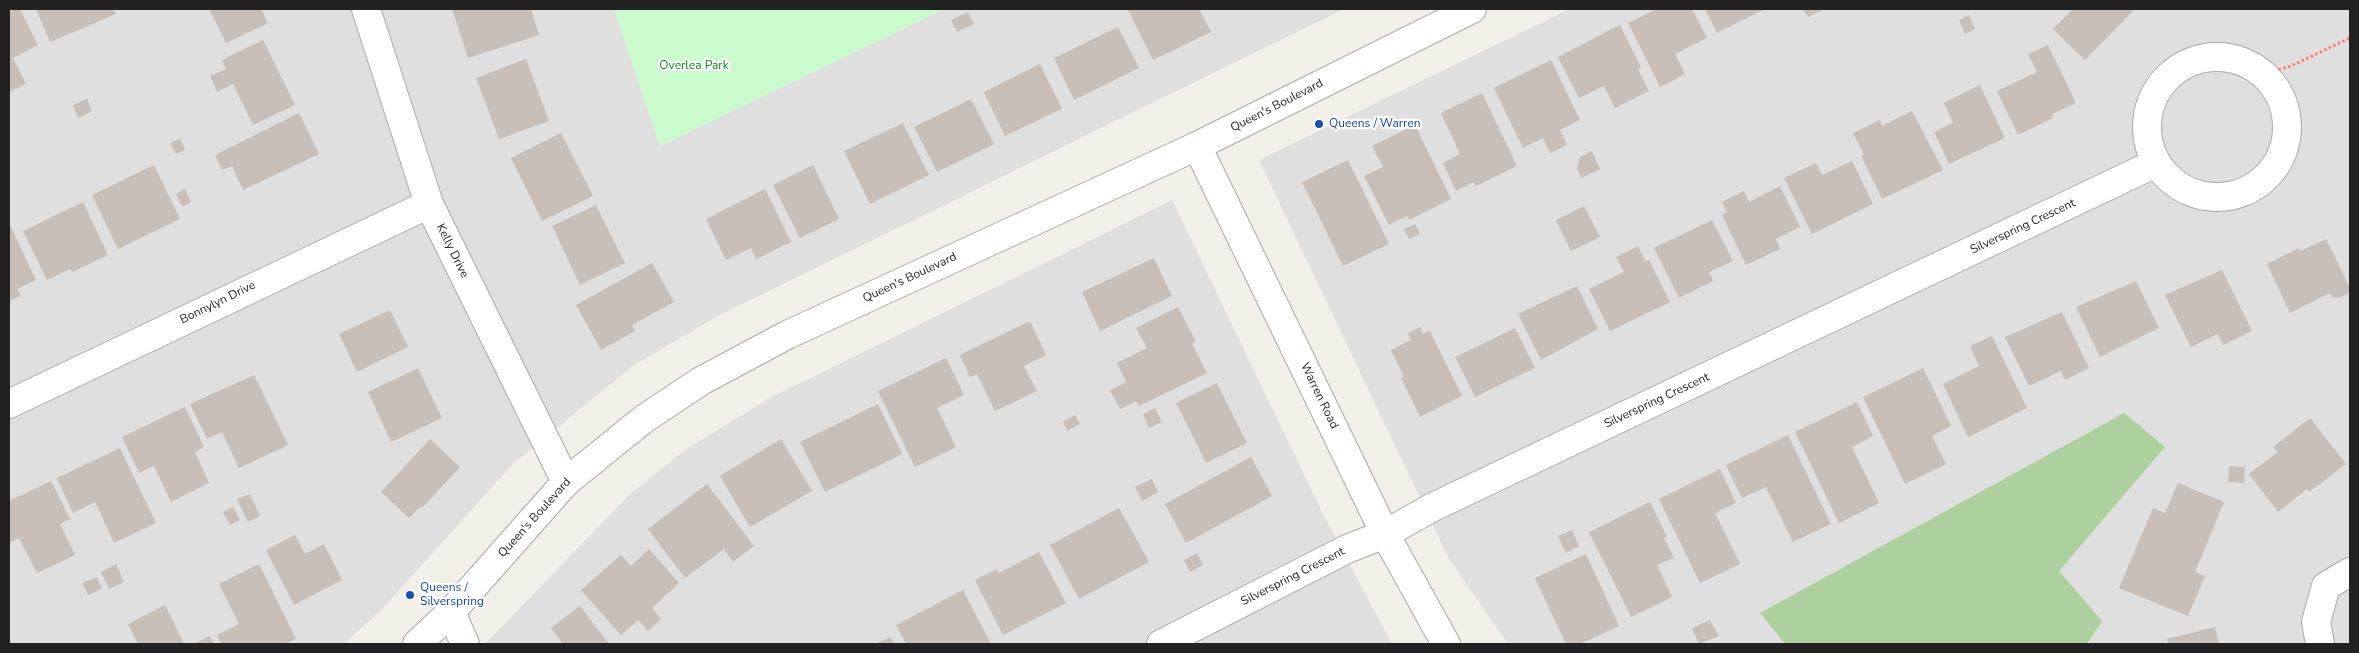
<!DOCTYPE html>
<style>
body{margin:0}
#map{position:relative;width:2359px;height:653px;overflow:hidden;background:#f2efe9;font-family:"Nunito Sans",sans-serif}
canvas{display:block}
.frame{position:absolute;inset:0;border:10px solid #222;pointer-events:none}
</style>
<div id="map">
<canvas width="2359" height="653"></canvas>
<div class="frame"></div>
</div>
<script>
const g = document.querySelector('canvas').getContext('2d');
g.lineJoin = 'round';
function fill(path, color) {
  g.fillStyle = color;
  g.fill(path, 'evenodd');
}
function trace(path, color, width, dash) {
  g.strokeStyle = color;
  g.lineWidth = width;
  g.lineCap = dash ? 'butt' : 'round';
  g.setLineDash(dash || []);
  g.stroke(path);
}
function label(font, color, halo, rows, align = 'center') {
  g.font = font + ' "Nunito Sans",sans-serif';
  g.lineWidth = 4.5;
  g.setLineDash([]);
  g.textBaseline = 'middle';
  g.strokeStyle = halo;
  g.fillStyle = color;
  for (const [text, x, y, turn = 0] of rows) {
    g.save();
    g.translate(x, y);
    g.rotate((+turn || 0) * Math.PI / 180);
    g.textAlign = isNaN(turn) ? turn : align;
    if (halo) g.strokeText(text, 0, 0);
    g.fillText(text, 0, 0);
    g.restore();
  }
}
fill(new Path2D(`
 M 9,9 L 614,9 L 660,146 L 944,9 L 1344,9 L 718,316 L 634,365 L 514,463 L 382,609 L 344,644 L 9,644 Z
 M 1569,9 L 2350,9 L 2350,644 L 1508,644 L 1449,559 L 1259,160 Z
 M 1172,200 L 1323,514 L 1392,644 L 485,644 L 629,495 L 685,450 L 768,399 Z`), '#e0dfdf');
fill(new Path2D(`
 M 2124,413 L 2165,447 L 2059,571 L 2102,621 L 2087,644 L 1785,644 L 1760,613 Z`), '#add19e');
fill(new Path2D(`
 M 614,9 L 944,9 L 660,146 Z`), '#c8facc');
fill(new Path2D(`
 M 15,9 L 20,9 L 38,45 L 13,58 L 26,84 L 9,92 L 9,12 Z
 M 36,9 L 113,9 L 116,14 L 50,42 Z
 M 209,9 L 261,9 L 268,23 L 226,43 Z
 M 452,9 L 531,9 L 539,35 L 468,58 Z
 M 1132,9 L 1199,9 L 1211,32 L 1153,60 L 1128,10 Z
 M 1656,9 L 1692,9 L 1707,38 L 1675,54 L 1685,74 L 1660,87 L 1628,23 Z
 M 1705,9 L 1765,9 L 1717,33 Z
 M 1803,9 L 1824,9 L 1808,17 Z
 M 2073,9 L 2135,9 L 2085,60 L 2053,29 Z
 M 968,12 L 974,24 L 957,32 L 951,20 Z
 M 1969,15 L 1975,29 L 1965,34 L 1959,20 Z
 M 1620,25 L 1641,67 L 1638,69 L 1649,91 L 1615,108 L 1604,86 L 1579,98 L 1558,57 Z
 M 1118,27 L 1139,68 L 1074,100 L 1054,58 Z
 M 263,40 L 295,105 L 253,125 L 233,84 L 217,92 L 210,76 L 226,69 L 222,60 Z
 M 2048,45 L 2076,103 L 2052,114 L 2053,118 L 2018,135 L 1997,91 L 2037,72 L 2028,54 Z
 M 526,59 L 549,121 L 499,139 L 476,78 Z
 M 1551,60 L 1580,120 L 1560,130 L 1567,145 L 1550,153 L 1543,138 L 1523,148 L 1494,88 Z
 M 1040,64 L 1062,109 L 1005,136 L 984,92 Z
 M 1980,85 L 2005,138 L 1949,164 L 1934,132 L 1953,123 L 1944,103 Z
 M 1482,93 L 1517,166 L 1476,186 L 1474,182 L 1456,191 L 1443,163 L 1460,154 L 1441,113 Z
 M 87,99 L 92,111 L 78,118 L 73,105 Z
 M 971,99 L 994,144 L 937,172 L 914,127 Z
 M 1912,111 L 1943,170 L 1882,199 L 1861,156 L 1864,155 L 1853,133 L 1880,120 L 1882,126 Z
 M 299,113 L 319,154 L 243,190 L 232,166 L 222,170 L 215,155 Z
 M 903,123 L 929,175 L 870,204 L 844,151 Z
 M 1415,125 L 1451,199 L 1409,220 L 1407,216 L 1389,225 L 1364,176 L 1383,167 L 1372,146 Z
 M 561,133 L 593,196 L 542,221 L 511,158 Z
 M 180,139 L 185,150 L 176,154 L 170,143 Z
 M 1592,151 L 1600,169 L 1581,178 L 1577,168 L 1580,157 Z
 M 1348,160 L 1389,244 L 1343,266 L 1302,182 Z
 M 1852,161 L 1873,204 L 1812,234 L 1784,178 L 1816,163 L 1822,175 Z
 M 154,165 L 180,219 L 118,249 L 92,195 Z
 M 813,165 L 839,219 L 800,238 L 773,185 Z
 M 1780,186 L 1800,227 L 1776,239 L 1780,249 L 1746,265 L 1722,215 L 1727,212 L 1722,202 L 1744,191 L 1749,202 Z
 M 185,189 L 191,202 L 182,207 L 176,194 Z
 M 765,189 L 791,242 L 756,259 L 751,248 L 726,260 L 706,219 Z
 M 83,202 L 108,255 L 72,272 L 70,269 L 47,280 L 23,231 Z
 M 596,205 L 625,263 L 580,285 L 552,226 Z
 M 1584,206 L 1600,237 L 1571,251 L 1556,220 Z
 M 1712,220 L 1733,261 L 1709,272 L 1713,281 L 1679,298 L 1654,248 Z
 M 9,223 L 36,280 L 17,289 L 21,296 L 9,301 Z
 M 1415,224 L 1420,234 L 1409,239 L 1404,229 Z
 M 2326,239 L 2350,288 L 2348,294 L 2338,298 L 2332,297 L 2330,293 L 2290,313 L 2267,264 L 2299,248 L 2300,251 Z
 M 1638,246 L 1645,261 L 1649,260 L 1670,302 L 1610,331 L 1589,289 L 1624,272 L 1616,257 Z
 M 1154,258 L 1172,296 L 1100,331 L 1082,292 Z
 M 652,263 L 674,302 L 632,325 L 635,331 L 601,350 L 576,305 Z
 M 2222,270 L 2252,331 L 2223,345 L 2218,334 L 2191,347 L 2165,295 Z
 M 2136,281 L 2159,328 L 2100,357 L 2076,307 Z
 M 1577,286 L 1598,329 L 1541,360 L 1518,314 Z
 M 1178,307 L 1196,342 L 1192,343 L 1207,373 L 1139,406 L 1136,401 L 1120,409 L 1110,390 L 1126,382 L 1117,363 L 1147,348 L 1136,328 Z
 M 390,310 L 408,347 L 357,372 L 339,334 Z
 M 2062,312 L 2089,368 L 2065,380 L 2061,371 L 2029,386 L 2005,337 Z
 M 1030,321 L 1046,355 L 1024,366 L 1037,391 L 995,411 L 977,374 L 970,377 L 960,355 Z
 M 1420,327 L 1423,334 L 1430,331 L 1462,396 L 1420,417 L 1401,378 L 1404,377 L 1391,350 L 1411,340 L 1408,333 Z
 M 1515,328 L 1535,368 L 1475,397 L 1455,357 Z
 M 1992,336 L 2027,408 L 1968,437 L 1943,384 L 1979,366 L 1970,346 Z
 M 946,358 L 964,395 L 937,408 L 956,447 L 915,467 L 878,391 Z
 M 418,368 L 442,418 L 391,442 L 368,392 Z
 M 1923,368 L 1951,426 L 1932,436 L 1946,464 L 1905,484 L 1863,397 Z
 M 254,375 L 288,445 L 239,468 L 222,432 L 207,439 L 190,404 Z
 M 1217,383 L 1247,443 L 1206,463 L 1176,403 Z
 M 1857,402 L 1873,436 L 1852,447 L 1879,503 L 1839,523 L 1795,432 Z
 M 878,404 L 902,454 L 825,492 L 800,442 Z
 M 185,407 L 204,447 L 195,452 L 209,483 L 171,502 L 154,466 L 139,473 L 122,437 Z
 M 1155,408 L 1162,422 L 1149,428 L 1143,414 Z
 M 1075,415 L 1080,424 L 1067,431 L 1063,421 Z
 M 2310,418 L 2346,464 L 2309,492 L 2307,489 L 2278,512 L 2249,474 L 2278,452 L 2273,447 Z
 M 1788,435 L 1831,524 L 1793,542 L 1766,487 L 1742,498 L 1726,465 Z
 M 430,439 L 460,467 L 422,508 L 420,507 L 409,518 L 381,492 Z
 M 781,439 L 812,491 L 750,527 L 720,476 Z
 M 120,448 L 156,523 L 114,543 L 95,502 L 73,513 L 57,478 Z
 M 1251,457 L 1272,496 L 1186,543 L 1165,504 Z
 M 2229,466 L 2245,467 L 2244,483 L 2228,482 Z
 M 1720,469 L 1736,503 L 1715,513 L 1740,564 L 1700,583 L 1659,499 Z
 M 1152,479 L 1158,492 L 1142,501 L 1135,487 Z
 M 51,481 L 70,519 L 60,524 L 75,555 L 37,573 L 19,538 L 9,543 L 9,501 Z
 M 2178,483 L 2224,502 L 2195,572 L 2205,576 L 2188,616 L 2119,588 L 2153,508 L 2165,513 Z
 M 707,484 L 754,546 L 733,562 L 724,549 L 685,578 L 648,529 Z
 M 250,494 L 260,516 L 248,522 L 237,499 Z
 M 1650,502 L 1667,537 L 1664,538 L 1674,558 L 1657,565 L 1672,597 L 1631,617 L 1589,532 Z
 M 233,507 L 240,520 L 230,525 L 223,512 Z
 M 1119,508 L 1149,562 L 1079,599 L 1050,545 Z
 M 1572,530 L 1579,546 L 1566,553 L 1558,536 Z
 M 295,535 L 305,554 L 324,544 L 342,580 L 294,605 L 266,550 Z
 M 649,549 L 679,583 L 652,608 L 661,619 L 648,631 L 638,620 L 621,635 L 581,590 L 621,555 L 631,566 Z
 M 1039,552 L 1066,603 L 1003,635 L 975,580 L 997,569 L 999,573 Z
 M 1197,553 L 1203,565 L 1190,572 L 1184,560 Z
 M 1586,554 L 1619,626 L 1580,644 L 1566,644 L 1535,578 Z
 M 116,564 L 124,582 L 109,589 L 101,572 Z
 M 259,564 L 296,639 L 284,644 L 221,644 L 217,635 L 239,624 L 219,584 Z
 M 97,577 L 102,589 L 88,595 L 82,583 Z
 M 963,590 L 991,644 L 906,644 L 896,625 Z
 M 165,605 L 184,644 L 138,644 L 128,624 Z
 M 580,606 L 609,644 L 563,644 L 551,628 Z
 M 1710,620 L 1719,636 L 1699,644 L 1692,628 Z
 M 2215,627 L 2219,644 L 2164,644 L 2168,643 L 2167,639 Z
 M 210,636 L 214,644 L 193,644 Z
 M 890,637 L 894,644 L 876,644 Z`), '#c7bfb8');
const minor = new Path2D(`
 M 366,9 L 429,204 L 566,482
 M2147 127a70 70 0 1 1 140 0a70 70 0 1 1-140 0Z
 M 1197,146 L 1385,534 L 1446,644
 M 9,404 L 429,204
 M 451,612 L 465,644
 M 1161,644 L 1347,549 L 1385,534 L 1433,507 L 2156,163
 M 2320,644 L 2316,622 L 2326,586 L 2350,572`);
const tertiary = new Path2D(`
 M 417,644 L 451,612 L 566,482 L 644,419 L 701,381 L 787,335 L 1197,146 L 1472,9`);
trace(minor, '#a9a9a9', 30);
trace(tertiary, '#a9a9a9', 30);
trace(new Path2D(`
 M 2264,74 L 2291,66 L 2350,38`), '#fa8072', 3, [2.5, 2.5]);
trace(minor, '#fff', 28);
trace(tertiary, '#fff', 28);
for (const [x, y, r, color] of [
 [1319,124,5,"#1a4fb4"],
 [410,595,5,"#1a4fb4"]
]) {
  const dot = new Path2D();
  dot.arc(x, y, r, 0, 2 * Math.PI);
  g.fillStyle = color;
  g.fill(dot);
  trace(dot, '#fff', 2);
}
label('12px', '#0c8416', '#fff', [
 ["Overlea Park",694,66]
]);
label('12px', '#222', '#fff', [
 ["Queen's Boulevard",1277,106,-27],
 ["Silverspring Crescent",2023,227,-25],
 ["Kelly Drive",452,251,64],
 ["Queen's Boulevard",910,278,-25],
 ["Bonnylyn Drive",218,303,-26],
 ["Warren Road",1319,396,64],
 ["Silverspring Crescent",1657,401,-25],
 ["Queen's Boulevard",535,518,-48],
 ["Silverspring Crescent",1293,577,-27]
]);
label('12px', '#164399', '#fff', [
 ["Queens / Warren",1329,124],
 ["Queens /",420,588],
 ["Silverspring",420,602]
], 'left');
</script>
